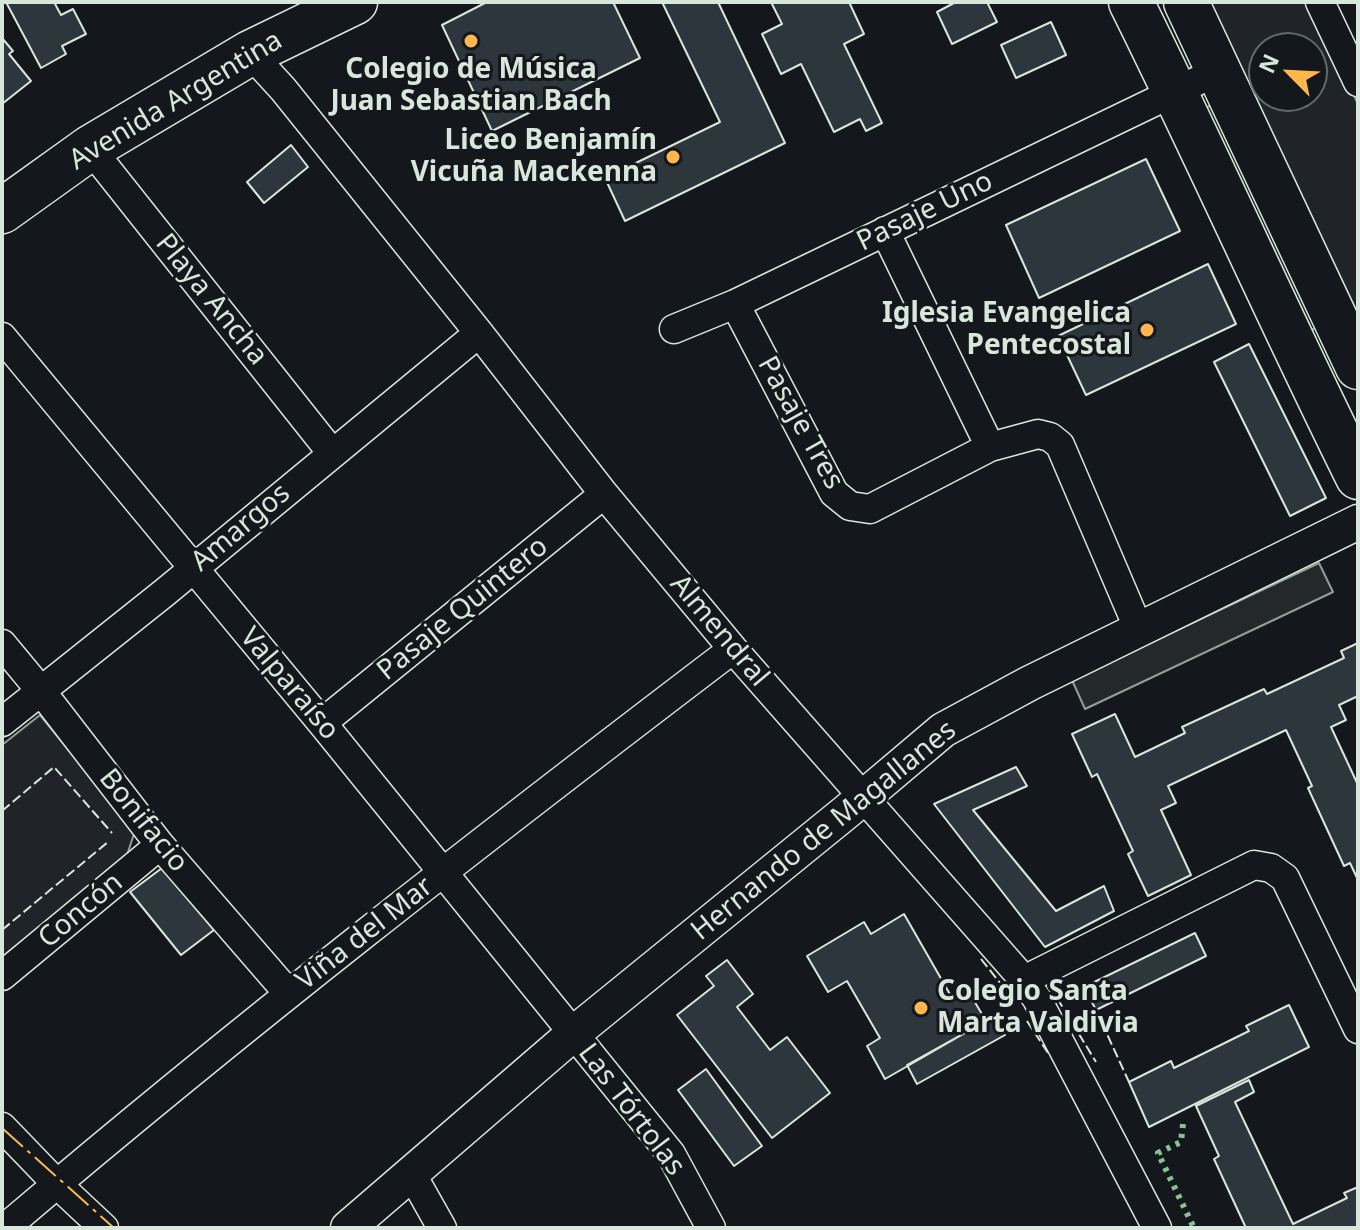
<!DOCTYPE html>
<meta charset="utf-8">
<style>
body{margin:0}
#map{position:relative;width:1360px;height:1230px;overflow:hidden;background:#14181c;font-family:"Noto Sans",sans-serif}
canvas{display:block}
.frame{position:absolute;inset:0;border:4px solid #d8e6dc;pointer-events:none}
.north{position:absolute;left:1248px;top:32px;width:80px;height:80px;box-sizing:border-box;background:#14181c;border:2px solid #626a69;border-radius:50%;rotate:294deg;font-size:22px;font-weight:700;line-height:32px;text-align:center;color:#d8e6dc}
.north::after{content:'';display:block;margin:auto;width:28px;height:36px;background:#ffb74d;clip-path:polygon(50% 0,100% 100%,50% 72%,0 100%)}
</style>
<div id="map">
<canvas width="1360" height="1230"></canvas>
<div class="frame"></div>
<div class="north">N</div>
</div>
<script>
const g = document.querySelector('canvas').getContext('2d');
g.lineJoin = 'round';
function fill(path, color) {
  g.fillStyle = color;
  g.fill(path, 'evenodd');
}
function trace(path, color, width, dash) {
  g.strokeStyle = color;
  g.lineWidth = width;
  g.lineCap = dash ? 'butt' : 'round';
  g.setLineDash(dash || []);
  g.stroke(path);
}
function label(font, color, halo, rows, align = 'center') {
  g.font = font + ' "Noto Sans",sans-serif';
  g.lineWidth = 6;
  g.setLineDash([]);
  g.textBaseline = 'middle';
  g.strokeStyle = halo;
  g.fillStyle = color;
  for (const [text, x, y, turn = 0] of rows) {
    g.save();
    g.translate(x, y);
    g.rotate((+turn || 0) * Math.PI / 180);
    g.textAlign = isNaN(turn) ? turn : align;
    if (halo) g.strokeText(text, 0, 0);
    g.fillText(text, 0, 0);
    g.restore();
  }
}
const green = new Path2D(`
 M 1206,2 L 1309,2 L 1358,104 L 1358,325 ZM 1264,48 L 1312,48 L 1312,96 L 1264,96 Z
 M 1209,106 L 1213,108 L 1316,328 L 1309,331 L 1204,109 Z
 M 40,715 L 135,831 L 126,858 L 2,957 L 2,745 Z`);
fill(green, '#202428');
trace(green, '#939e99', 2);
const parking = new Path2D(`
 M 1319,563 L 1333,592 L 1085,709 L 1072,680 Z`);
fill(parking, '#24282b');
trace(parking, '#939e99', 2);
const building = new Path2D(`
 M 6,2 L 54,2 L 61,15 L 73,9 L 86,34 L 62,46 L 66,54 L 41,68 Z
 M 487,2 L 613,2 L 640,58 L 492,131 L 442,25 Z
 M 662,2 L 718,2 L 785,143 L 625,221 L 605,178 L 720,122 Z
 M 771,2 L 849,2 L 864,34 L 844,44 L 882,123 L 866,131 L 860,119 L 834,132 L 801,64 L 781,74 L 762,34 L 782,24 Z
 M 956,2 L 987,2 L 997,22 L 952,44 L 937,12 Z
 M 1051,22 L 1066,55 L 1016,78 L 1001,45 Z
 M 2,38 L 13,51 L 9,54 L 31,81 L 2,104 Z
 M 291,145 L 308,167 L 264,203 L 247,182 Z
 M 1146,159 L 1180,231 L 1039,298 L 1006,225 Z
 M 1208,264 L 1236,324 L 1086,395 L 1058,336 Z
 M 1249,344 L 1326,498 L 1290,516 L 1214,362 Z
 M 1358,643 L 1358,696 L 1339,705 L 1346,720 L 1331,727 L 1358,785 L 1358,880 L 1350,863 L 1344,866 L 1308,788 L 1312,786 L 1286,730 L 1168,786 L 1176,803 L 1161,810 L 1191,875 L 1148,896 L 1128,854 L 1133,851 L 1097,774 L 1092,777 L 1072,734 L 1115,714 L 1135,757 L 1185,733 L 1182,727 L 1264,689 L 1267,694 L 1344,658 L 1341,651 Z
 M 1016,767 L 1027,786 L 973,810 L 1056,911 L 1104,886 L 1114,911 L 1045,947 L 934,804 Z
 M 162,868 L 214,930 L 181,955 L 130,892 Z
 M 904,914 L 951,996 L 966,987 L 986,1021 L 885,1079 L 867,1046 L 880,1038 L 847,981 L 828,992 L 807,956 L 864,922 L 871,934 Z
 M 1195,933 L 1206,956 L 1096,1010 L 1084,987 Z
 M 727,960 L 753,994 L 737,1007 L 770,1050 L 787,1037 L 830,1093 L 772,1138 L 677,1015 L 714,986 L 706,976 Z
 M 1289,1005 L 1309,1047 L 1149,1127 L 1129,1082 L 1171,1061 L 1174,1068 L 1249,1031 L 1246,1026 Z
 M 995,1016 L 1005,1035 L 917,1084 L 907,1065 Z
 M 706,1069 L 762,1146 L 734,1166 L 678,1090 Z
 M 1249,1080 L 1254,1092 L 1235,1102 L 1293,1224 L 1347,1198 L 1344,1193 L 1358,1187 L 1358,1228 L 1246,1228 L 1214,1159 L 1219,1156 L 1196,1106 Z`);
fill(building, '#2c363c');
trace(building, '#d8e6dc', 2);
const minor = new Path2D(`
 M 1320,2 L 1358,82
 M 250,53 L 283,89 L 479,333 L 604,494 L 733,649 L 1024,980 L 1037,999 L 1157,1228
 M 90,148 L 332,453
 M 885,231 L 990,447
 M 735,304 L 834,493 L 850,506 L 870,509 L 990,447 L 1038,434 L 1050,437 L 1060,445 L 1139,630
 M 674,329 L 735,304 L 1218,71
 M 2,337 L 322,723 L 671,1154 L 711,1228
 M 2,644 L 41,691 L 160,845 L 289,994
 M 2,722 L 164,593 L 479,333
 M 322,723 L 604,494
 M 2,976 L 160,845
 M 1024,980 L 1254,865 L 1271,868 L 1285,878 L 1358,1029
 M 2,1127 L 57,1184 L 104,1228
 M 411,1173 L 442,1228
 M 5,1228 C 241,1027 486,837 733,649`);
const tertiary = new Path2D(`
 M 348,1228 L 573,1034 L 846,812 L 943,730 L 1030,683 L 1358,522`);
const primary = new Path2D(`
 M 1131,2 C 1209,159 1280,320 1358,477
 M 1186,2 L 1358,367
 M 2,211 L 90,148 L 250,53 L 355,2`);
trace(minor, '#d8e6dc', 31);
trace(tertiary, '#d8e6dc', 37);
trace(primary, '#d8e6dc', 47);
trace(minor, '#14181c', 28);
trace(tertiary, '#14181c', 34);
trace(primary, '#14181c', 44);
trace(new Path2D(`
 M 1183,1124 L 1181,1142 L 1158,1153 L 1194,1228`), '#8ac095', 6, [4, 6]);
trace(new Path2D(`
 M 2,811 L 54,767 L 112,833
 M 2,930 L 108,842
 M 981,959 L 1012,998
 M 1057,998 L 1096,1062
 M 1096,1010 L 1129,1082
 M 1027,1021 L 1050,1056`), '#d8e6dc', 2, [10, 4]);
trace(new Path2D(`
 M 2,1128 L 114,1228`), '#ffb74d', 2, [28, 6, 4, 6]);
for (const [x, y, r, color] of [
 [471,41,8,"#ffb74d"],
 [673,157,8,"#ffb74d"],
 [1147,330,8,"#ffb74d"],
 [921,1008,8,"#ffb74d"]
]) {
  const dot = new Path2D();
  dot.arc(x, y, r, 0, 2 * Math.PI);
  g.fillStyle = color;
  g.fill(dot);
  trace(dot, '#14181c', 3);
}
label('bold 28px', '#d8e6dc', '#14181c', [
 ["Colegio de Música",471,70,"center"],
 ["Juan Sebastian Bach",471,102,"center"],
 ["Liceo Benjamín",657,141],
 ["Vicuña Mackenna",657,173],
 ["Iglesia Evangelica",1131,314],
 ["Pentecostal",1131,346],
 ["Colegio Santa",937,992,"left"],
 ["Marta Valdivia",937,1024,"left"]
], 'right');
label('28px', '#d8e6dc', '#14181c', [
 ["Avenida Argentina",176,101,-31],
 ["Pasaje Uno",925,212,-26],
 ["Playa Ancha",211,300,51],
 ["Pasaje Tres",800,423,61],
 ["Amargos",241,528,-40],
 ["Pasaje Quintero",463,609,-39],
 ["Almendral",719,631,50],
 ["Valparaíso",289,684,50],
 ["Bonifacio",143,821,51],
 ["Hernando de Magallanes",824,831,-39],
 ["Concón",81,911,-40],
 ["Viña del Mar",365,934,-38],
 ["Las Tórtolas",631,1110,53]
]);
</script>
